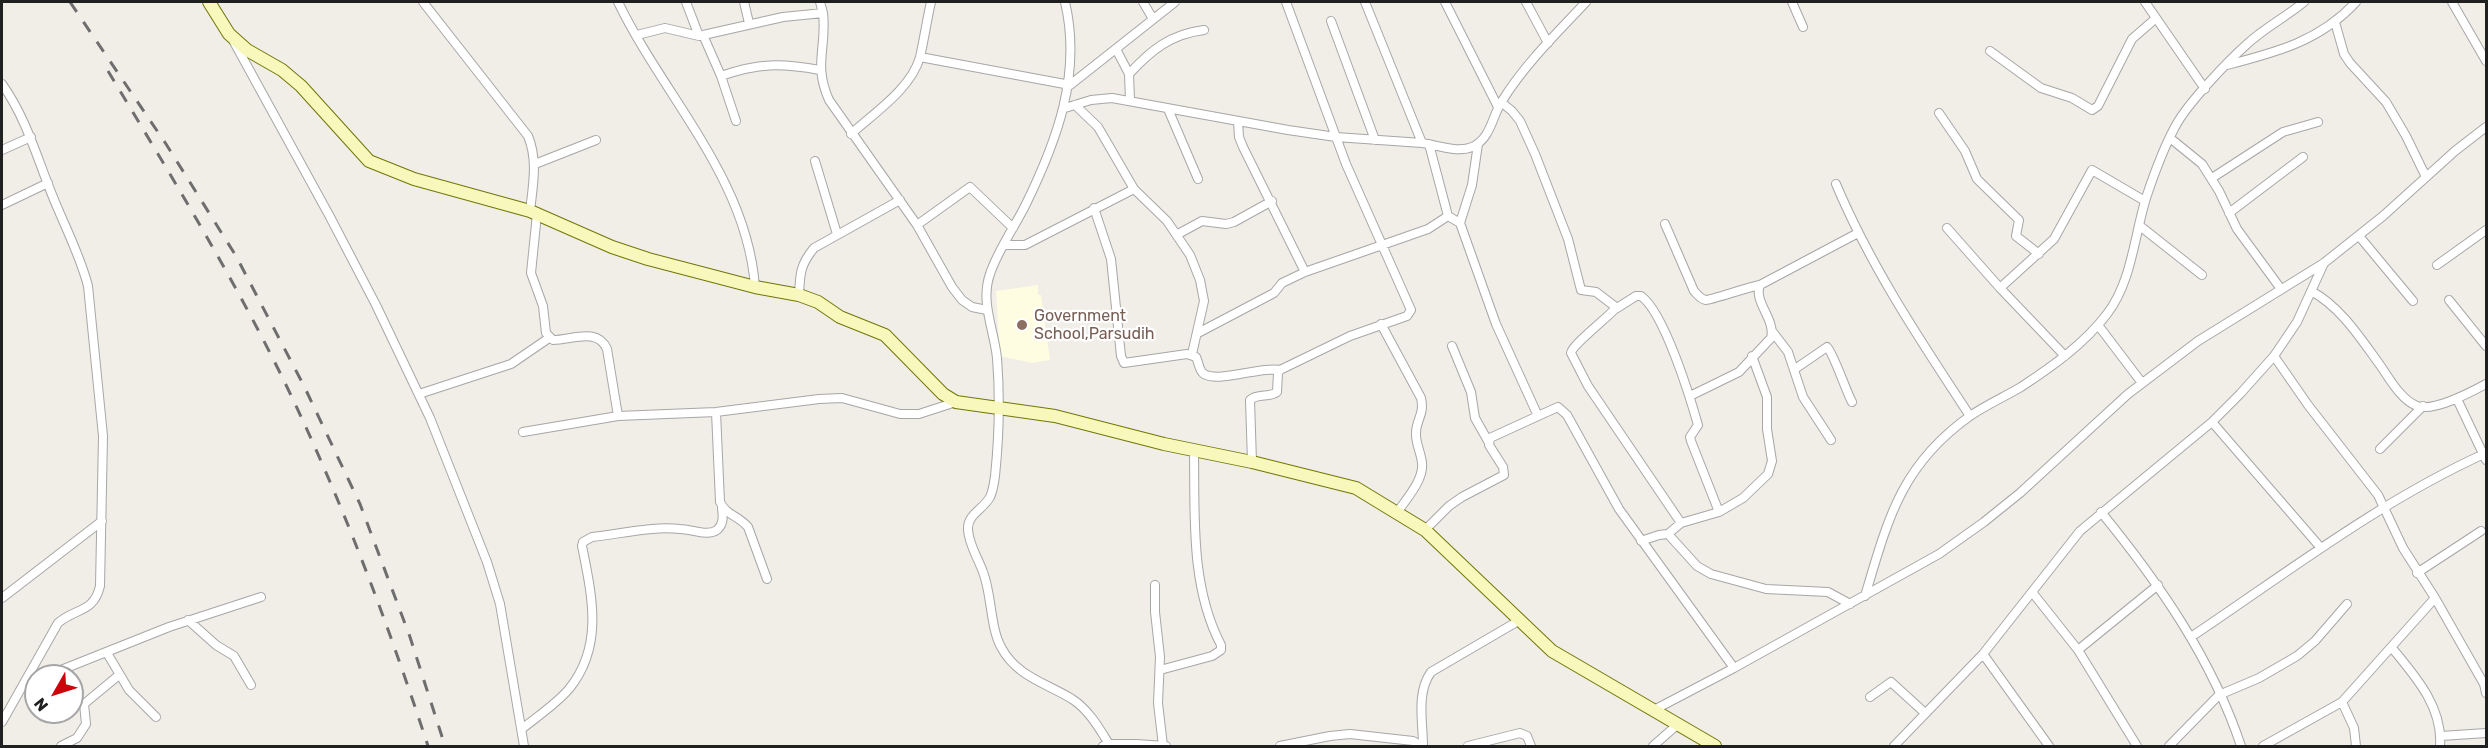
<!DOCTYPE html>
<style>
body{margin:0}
#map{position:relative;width:2488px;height:748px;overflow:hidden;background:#f1ede7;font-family:Rubik,sans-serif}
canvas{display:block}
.frame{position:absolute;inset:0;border:3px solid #202020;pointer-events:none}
.north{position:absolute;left:24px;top:664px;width:60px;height:60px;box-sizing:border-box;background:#fff;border:2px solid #a6a6a6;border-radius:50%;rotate:231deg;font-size:16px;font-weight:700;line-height:24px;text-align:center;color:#202020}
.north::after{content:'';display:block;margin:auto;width:21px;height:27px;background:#cc040c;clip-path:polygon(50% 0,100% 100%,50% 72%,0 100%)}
</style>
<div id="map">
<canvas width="2488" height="748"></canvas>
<div class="frame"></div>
<div class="north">N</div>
</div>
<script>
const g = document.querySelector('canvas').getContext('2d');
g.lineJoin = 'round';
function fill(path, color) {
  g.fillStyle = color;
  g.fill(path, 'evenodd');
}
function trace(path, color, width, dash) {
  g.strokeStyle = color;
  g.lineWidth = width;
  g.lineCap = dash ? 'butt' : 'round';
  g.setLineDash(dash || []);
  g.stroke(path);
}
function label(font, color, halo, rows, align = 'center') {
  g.font = font + ' Rubik,sans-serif';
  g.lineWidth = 4.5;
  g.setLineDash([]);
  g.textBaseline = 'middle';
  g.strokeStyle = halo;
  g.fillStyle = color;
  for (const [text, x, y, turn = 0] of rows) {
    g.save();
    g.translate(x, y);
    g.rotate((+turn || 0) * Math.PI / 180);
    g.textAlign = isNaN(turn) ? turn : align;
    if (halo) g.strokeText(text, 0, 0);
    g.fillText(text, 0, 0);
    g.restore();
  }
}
fill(new Path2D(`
 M 1038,285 L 1038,295 L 1041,295 L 1050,360 L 1032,363 L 1000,356 L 996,291 Z`), '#fefde2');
const street = new Path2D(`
 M 423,2 L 528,136 C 538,160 533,185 530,211
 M 618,2 C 664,97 747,178 755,287
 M 686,2 L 699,36
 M 744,2 L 749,23
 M 820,2 L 823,13
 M 1065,2 C 1082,74 1057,141 1025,206 C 1015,226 997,252 990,274 C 980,302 994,329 997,358 C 1000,396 999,438 995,476 C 994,483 993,491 990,497 C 983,510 967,514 968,530 C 969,545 978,558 983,572 C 992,595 990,627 1001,647 C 1016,676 1046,683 1072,699 C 1089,710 1099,728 1109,744 L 1103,746
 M 1143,2 L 1153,19
 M 1365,2 L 1422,143 C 1436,145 1458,153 1472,147 C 1491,139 1492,116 1502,101 C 1525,64 1556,34 1586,2
 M 1445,2 L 1498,107
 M 1526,2 L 1548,43
 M 1792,2 L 1803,27
 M 2145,2 L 2205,89
 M 2452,2 L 2486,61
 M 1331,21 L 1375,140
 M 2335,22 L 2344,54 L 2350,63 L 2386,102 L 2406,136 L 2426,177
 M 637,35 L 665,28 L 699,36 L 783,17 L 823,13 C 827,48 813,64 829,100 L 917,225 L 952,287 L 962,300 L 972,307 L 987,310
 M 703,35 L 721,76 L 736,121
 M 234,42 L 329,215 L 376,305 L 430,418 L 487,562 L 500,604 L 524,746
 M 1116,49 L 1129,74 L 1130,100
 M 1990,51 L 2041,88 L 2072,98 L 2092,110 L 2098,106 L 2132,39 L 2155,19
 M 920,57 L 1070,85 L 1175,2
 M 2227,65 C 2277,52 2320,41 2356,2
 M 1129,74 C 1151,50 1171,34 1204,30
 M 721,76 C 758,63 781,63 820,70
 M 2,84 C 29,122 39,166 58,209 C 69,235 81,259 88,286 L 103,436 L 100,586 C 94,613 75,608 58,623 L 2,722
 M 1501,102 L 1512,111 L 1520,121 L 1535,154 L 1568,239 L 1581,290 L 1596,292 L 1617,308 L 1636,296 L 1641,296 C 1664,312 1690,397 1698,425 L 1690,437 L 1691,441 L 1719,512
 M 1075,105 L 1098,127 L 1134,189 L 1167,221 L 1190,255 L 1200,280 L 1204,301 L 1192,354
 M 1065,108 L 1091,100 L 1112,98 L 1288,130 L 1336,137 L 1422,143
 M 1168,109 L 1198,179
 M 1939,113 L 1965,151 L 1977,179 L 2019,220 L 2016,236 L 2039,254
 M 1238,122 L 1239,137 L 1243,147 L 1305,272 L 1428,229 L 1448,216
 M 851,134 C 874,113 911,89 920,57 C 924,40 927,19 931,2
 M 2170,138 L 2202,164 L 2219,191 L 2237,229 L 2281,289
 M 2,150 L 31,137
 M 815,161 L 837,234
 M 535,164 L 596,140
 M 2212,178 L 2283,132 L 2318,122
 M 1836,184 C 1871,267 1920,340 1970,416
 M 2,205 L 48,183
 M 1094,208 L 1111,259 L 1121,356 L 1124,363 L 1187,354 L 1196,357 C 1199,363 1199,371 1204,374 C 1219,383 1262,366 1280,370
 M 2229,213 L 2303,157
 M 537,214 L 531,273 L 543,306 L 546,333 L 553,340 C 572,340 597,327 607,349 L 618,416
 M 1460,223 L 1472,185 L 1478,144
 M 1665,224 L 1694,291 C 1698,295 1700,299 1706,300 C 1712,300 1748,287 1760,285
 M 917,225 L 970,187 L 1013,228
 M 2140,226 L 2202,275
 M 1947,228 L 2000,288 L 2065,356
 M 1178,234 L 1202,221 L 1226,224 L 1234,222 L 1272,201
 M 2359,236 L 2413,301
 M 1005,245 L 1025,245 L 1134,189
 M 2437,265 L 2486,230
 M 2000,288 L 2054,239 L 2092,170 L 2145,201
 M 2311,291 C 2340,306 2361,339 2380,365 C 2389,378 2401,400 2417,406 C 2434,412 2471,392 2486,384
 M 799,295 C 800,274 800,265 814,248 L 900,200
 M 2449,300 L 2486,346
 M 1616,308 C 1607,318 1572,345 1571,353 L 1588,386 L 1681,523
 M 1381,324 L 1421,398 C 1425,416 1415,420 1416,435 C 1416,444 1421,453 1422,463 C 1424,480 1406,499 1397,513
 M 2098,325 L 2142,383
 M 1772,331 L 1788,352 L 1803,397 L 1831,440
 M 1198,333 L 1274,293 L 1282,283 L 1305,272
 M 1452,346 L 1471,392 L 1475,418 L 1488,441
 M 2274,356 L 2308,405 L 2378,495 L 2403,548 L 2435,598 L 2484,684 L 2486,693
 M 1795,369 L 1827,347 C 1833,352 1846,391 1852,402
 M 419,394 L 511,364 L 549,338
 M 1690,396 L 1739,372 L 1771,338 C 1776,319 1753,302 1760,285 L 1858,233
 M 2457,399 L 2486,460
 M 716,412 L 720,502 C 726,515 739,516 748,527 L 767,579
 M 1538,416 L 1558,407 L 1567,415 L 1619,509 L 1734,668
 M 2212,422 L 2321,548
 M 523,432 L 618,416 L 716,412 L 819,399 L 842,398 L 900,414 L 919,414 L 956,402
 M 2380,449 L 2423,406
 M 1252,462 L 1250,400 C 1258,393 1269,398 1277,392 L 1278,373 L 1280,370 L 1350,336 L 1407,316 L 1411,310 L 1346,164 L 1286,2
 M 2101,512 C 2159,583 2212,659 2241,746
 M 1425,530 L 1449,506 L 1462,497 L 1504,475 L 1503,467 L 1489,445 L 1490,438 L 1538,416 L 1496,324 L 1460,223 L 1448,216 L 1429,144
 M 1668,534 L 1681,523 L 1719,512 L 1743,498 L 1768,474 L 1772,461 L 1767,429 L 1767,397 L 1752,356
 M 1641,541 L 1659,535 L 1668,534 L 1697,566 L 1711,574 L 1766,589 L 1828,592 L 1850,604
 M 2417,573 L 2481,531
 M 1155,585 L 1155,612 L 1160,657 L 1158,703 L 1163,746
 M 2032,592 L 2078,650 L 2137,746
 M 1865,596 C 1888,519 1901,465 1970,416 C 1986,405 2004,397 2021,387 C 2053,366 2084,344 2107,314 C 2132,281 2134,237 2146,198 C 2154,174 2163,149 2175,127 C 2186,105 2227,62 2246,45 C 2264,28 2286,17 2304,2
 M 2,598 L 102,521
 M 188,620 L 216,645 L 234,656 L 251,685
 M 2191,637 C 2288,572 2380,501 2486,453
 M 2392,648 C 2415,676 2443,707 2440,746
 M 2078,650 L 2158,585
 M 107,653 L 129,690 L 156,717
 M 1983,654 L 2049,746
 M 1160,670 L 1212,656 L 1221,650 L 1221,645 C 1190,586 1195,515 1194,451
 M 46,676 L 169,627 L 261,597
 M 23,685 L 36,680
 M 1870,697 L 1891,682 L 1925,713
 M 2342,702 L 2354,728 L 2356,746
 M 1652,711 L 1734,668 L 1939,554 L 1984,522 L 2020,493 L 2128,394 L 2198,341 L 2324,263 L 2383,216 L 2455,151 L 2486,127
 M 523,728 C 538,716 556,704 569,689 C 604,646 592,596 582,546 L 583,542 L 592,537 C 620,534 652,526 680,529 C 692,529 707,537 717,530 C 724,524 723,516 722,508
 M 2441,736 L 2486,733
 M 61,746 L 77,738 L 86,724 L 84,704 L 119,675
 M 1110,746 L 1109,744 L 1136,744 L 1166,746
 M 1280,746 L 1330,736 L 1350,734 L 1413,741 L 1422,746
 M 1423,746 C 1423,722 1416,693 1431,672 L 1520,620
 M 1468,746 L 1520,733 L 1527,736 L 1531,746
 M 1653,746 L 1677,725
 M 1894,746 L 1983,654 L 2080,531 L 2212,422 L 2240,394 L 2274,356 L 2297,322 L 2324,263
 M 2169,746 L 2219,695 L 2259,678 L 2297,656 L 2315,641 L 2347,604
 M 2263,746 L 2342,702 L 2435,598`);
const secondary = new Path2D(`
 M 209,2 L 229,34 L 247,50 L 282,70 L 301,86 L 369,161 L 414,179 L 530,211 L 612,247 L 648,259 L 755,287 L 799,295 L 818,302 L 840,317 L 885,335 L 943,394 L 956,402 L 1055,416 L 1164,444 L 1252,462 L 1356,488 L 1425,530 L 1552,651 L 1715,746`);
trace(street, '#a7a7a7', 10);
trace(secondary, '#707707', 14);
trace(street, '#fff', 8);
trace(secondary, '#f8f8bd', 12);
trace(new Path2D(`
 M 70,2 L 166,144 L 236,256 L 304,386 L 360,504 L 410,637 L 445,746
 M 108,71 C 170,174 234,278 287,387 C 343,503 388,624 428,746`), '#6e6e6e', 3, [12, 12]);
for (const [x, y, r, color] of [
 [1022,325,6,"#8d6e63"]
]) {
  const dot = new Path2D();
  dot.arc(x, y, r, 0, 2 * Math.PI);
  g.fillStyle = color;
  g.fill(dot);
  trace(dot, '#fff', 2);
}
label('16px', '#785e54', '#fff', [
 ["Government",1034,316],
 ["School,Parsudih",1034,334]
], 'left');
</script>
